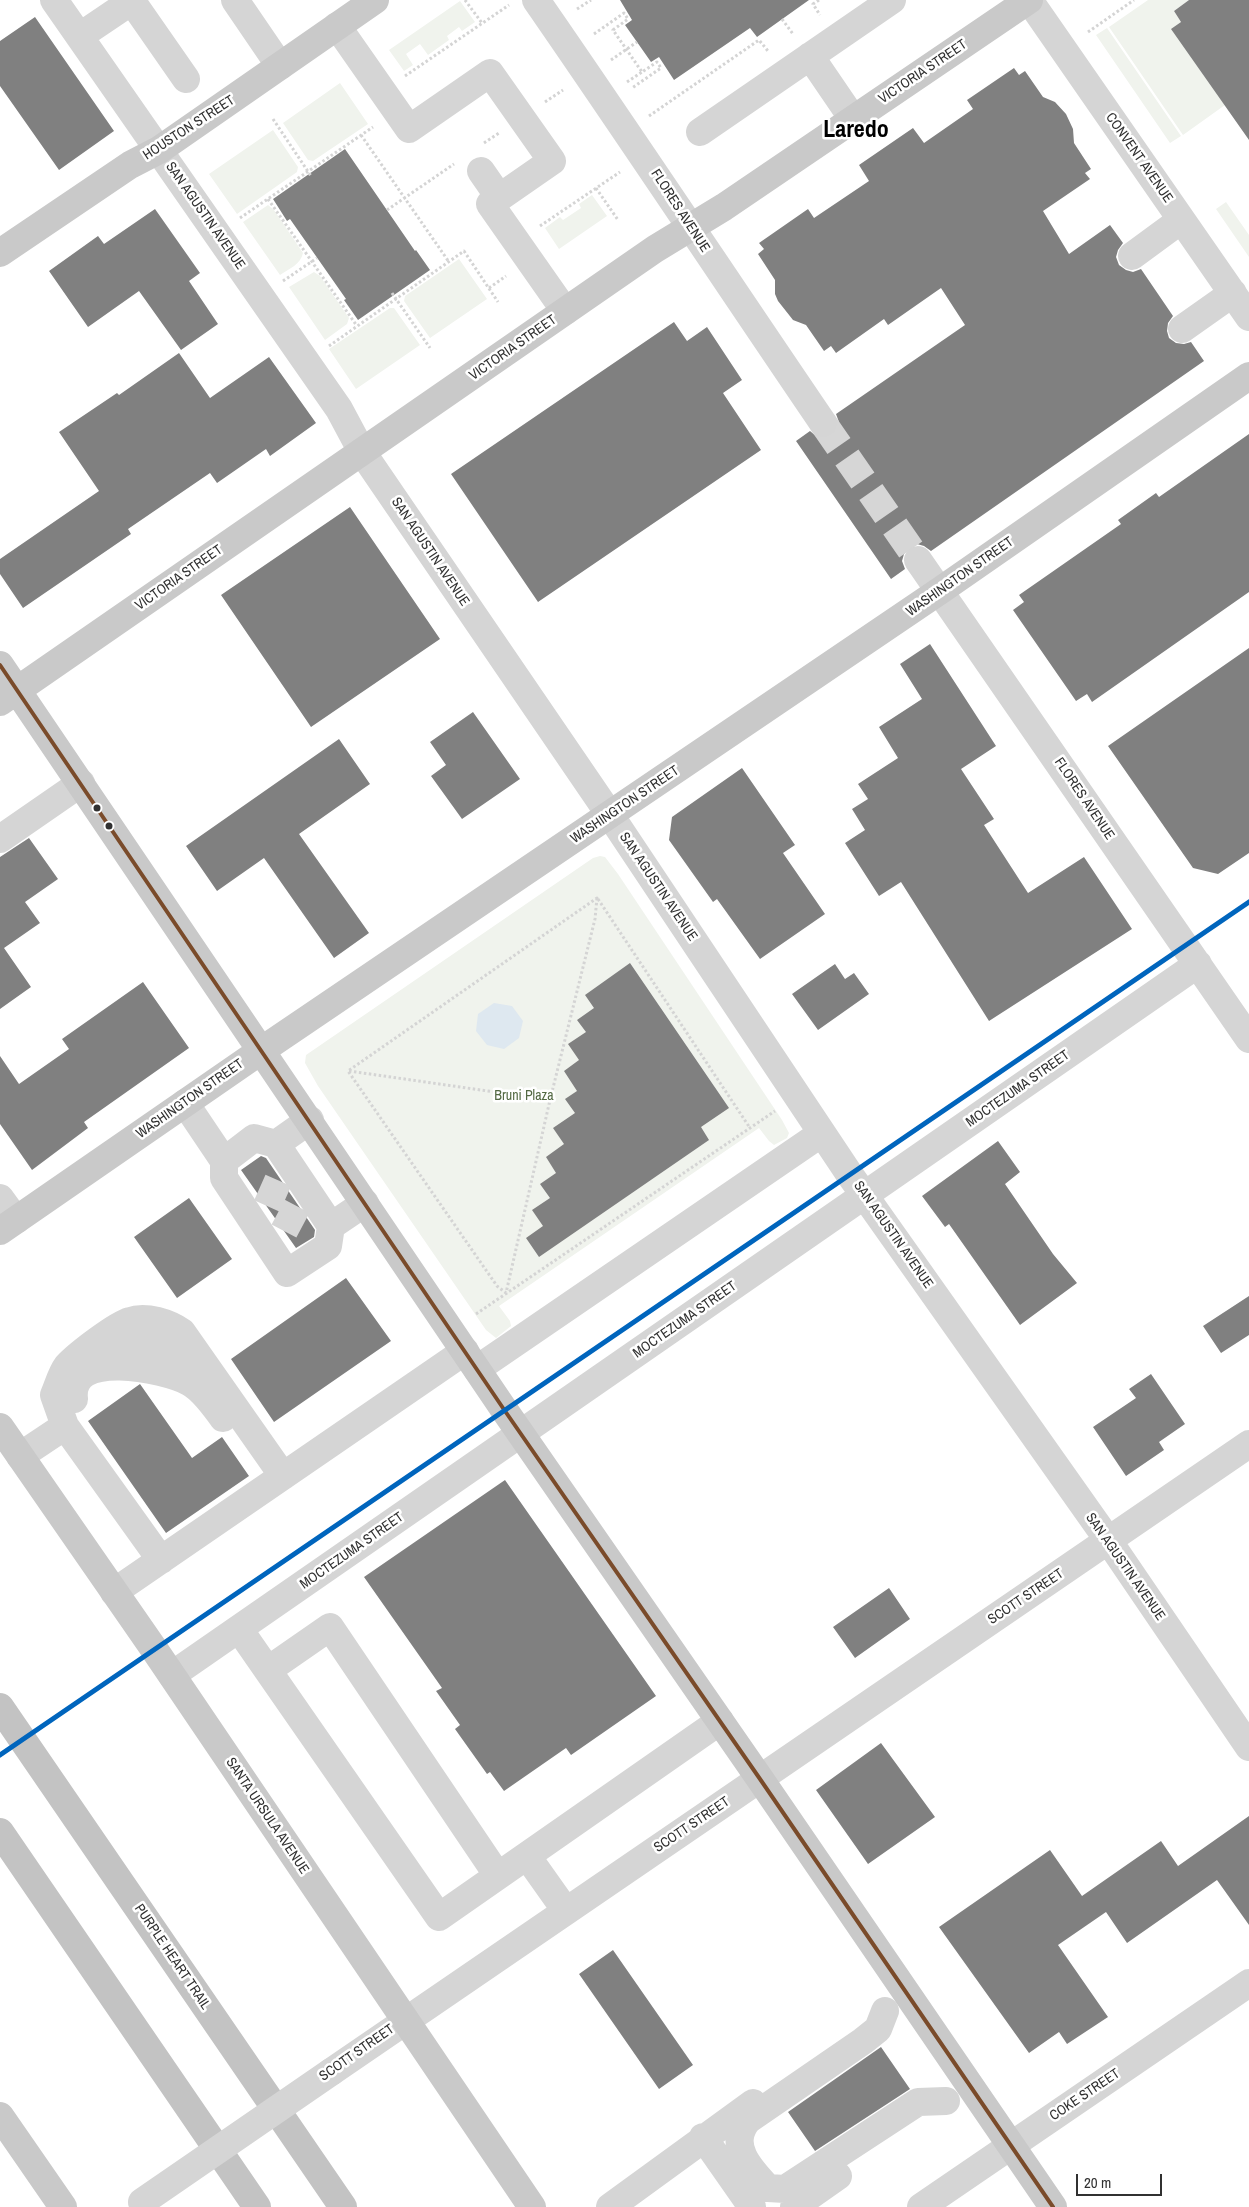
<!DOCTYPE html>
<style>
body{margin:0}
#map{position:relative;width:1249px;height:2207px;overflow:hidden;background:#fff;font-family:"Archivo Narrow",sans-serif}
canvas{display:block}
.scale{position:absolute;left:1076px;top:2174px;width:86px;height:22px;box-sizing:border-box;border:2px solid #313131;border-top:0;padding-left:6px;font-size:15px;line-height:18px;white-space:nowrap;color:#313131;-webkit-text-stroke:4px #fff;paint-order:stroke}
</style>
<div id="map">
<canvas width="1249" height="2207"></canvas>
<div class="scale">20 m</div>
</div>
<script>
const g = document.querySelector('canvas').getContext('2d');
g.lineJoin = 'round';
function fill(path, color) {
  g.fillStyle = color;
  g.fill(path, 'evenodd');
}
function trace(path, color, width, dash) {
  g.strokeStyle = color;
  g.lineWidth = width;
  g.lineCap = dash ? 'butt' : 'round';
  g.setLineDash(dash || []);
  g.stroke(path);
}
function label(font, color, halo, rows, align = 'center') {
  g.font = font + ' "Archivo Narrow",sans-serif';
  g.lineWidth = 5;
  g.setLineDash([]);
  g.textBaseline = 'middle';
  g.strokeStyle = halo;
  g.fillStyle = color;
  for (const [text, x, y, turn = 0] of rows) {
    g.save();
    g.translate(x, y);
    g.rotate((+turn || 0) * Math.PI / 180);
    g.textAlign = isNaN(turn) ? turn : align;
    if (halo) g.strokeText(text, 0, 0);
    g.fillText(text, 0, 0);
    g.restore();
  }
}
fill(new Path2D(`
 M 1148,0 L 1189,0 L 1174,11 L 1181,22 L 1172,29 L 1225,105 L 1183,135 L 1109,27 Z
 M 460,1 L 475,22 L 462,31 L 459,27 L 447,36 L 449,40 L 428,55 L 420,44 L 406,54 L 413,65 L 404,71 L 389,50 Z
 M 1107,28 L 1181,136 L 1170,143 L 1096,35 Z
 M 340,83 L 368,124 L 313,161 L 308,160 L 283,123 Z
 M 273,130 L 298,167 L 297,172 L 237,214 L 209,174 Z
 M 592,195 L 607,216 L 559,249 L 545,228 L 560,217 L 563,220 L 581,208 L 579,204 Z
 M 1226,202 L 1249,235 L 1249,257 L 1216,209 Z
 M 268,205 L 274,210 L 303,253 C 301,264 289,269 280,275 L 243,222 Z
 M 459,259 L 487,299 L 430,338 L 404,301 L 405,296 Z
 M 314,272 L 320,276 L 349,318 L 347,324 L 325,340 L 289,287 Z
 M 390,308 L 394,308 L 420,345 L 356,389 L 329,349 Z
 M 600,856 L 605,857 L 618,874 L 782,1120 L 789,1133 L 787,1138 L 774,1145 L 769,1141 L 759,1128 L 499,1306 L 510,1321 L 511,1326 L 496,1338 L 486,1330 L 318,1086 L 305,1063 L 306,1055 L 593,858 Z`), '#f0f3ed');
fill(new Path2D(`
 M 494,1003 L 512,1006 L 523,1021 L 519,1038 L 504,1049 L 487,1045 L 476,1031 L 478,1014 Z`), '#dee8f0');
fill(new Path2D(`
 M 620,0 L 809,0 L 757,37 L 750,28 L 674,80 L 659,57 L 651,62 L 637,42 L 625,25 L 632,20 Z
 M 1189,0 L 1249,0 L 1249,140 L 1171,29 L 1181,22 L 1174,11 Z
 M 35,17 L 114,131 L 59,170 L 0,86 L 0,41 Z
 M 1014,68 L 1019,75 L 1025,71 L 1043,97 L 1055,102 L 1066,114 L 1073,129 L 1074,143 L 1091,169 L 1085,173 L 1090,179 L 1043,211 L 1069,254 L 1110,225 L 1123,243 L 1118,250 L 1116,257 L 1119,265 L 1126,270 L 1133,272 L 1141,269 L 1173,316 L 1168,323 L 1167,331 L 1169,338 L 1176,343 L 1184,344 L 1191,342 L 1204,361 L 931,551 L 924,546 L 917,544 L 909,547 L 904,554 L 902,561 L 905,569 L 891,579 L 796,441 L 810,431 L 817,437 L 825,438 L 831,436 L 837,430 L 839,422 L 836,414 L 965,325 L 941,288 L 888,325 L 884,319 L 836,353 L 831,346 L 824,351 L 806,325 L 793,320 L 778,301 L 775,294 L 775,280 L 758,254 L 764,249 L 759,243 L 808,209 L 814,218 L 869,181 L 859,165 L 913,128 L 924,143 L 973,109 L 967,100 Z
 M 345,149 L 415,251 L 416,250 L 430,270 L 358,320 L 344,300 L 346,299 L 290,219 L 287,221 L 273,199 Z
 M 155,209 L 200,273 L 189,281 L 218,324 L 181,350 L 139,291 L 88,327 L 49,271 L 98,236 L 104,244 Z
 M 674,322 L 687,341 L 707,327 L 742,380 L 723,393 L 761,450 L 538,602 L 451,474 Z
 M 179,353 L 210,398 L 269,357 L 316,423 L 270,456 L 266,449 L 217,483 L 210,473 L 128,529 L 131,534 L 23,608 L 0,574 L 0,559 L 99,491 L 59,432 L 117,393 L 119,395 Z
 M 1249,434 L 1249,592 L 1092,702 L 1087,694 L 1076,701 L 1013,610 L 1024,602 L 1019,595 L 1121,524 L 1118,520 L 1156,493 L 1159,497 Z
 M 350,507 L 440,639 L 311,727 L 221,595 Z
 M 930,644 L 996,746 L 961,769 L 994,819 L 984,825 L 1028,893 L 1084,857 L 1132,929 L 989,1021 L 901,882 L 879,896 L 845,843 L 865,830 L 852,809 L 868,799 L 858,784 L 898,758 L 879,727 L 922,699 L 900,664 Z
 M 1249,648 L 1249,853 L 1218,874 L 1193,868 L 1108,746 Z
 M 473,712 L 520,779 L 462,819 L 431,776 L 446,765 L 430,742 Z
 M 339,739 L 370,784 L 299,834 L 369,933 L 334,958 L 264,858 L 217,891 L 186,846 Z
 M 742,768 L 795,845 L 783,853 L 825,914 L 760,959 L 717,899 L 713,902 L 669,840 L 672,817 Z
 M 29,838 L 58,879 L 25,902 L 40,923 L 4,948 L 31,987 L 0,1009 L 0,857 Z
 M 630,963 L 729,1108 L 701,1127 L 709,1140 L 539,1257 L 526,1238 L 543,1226 L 532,1210 L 550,1198 L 540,1184 L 556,1173 L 546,1157 L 564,1144 L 553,1128 L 575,1113 L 565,1099 L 577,1091 L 564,1071 L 579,1060 L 568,1044 L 586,1032 L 577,1020 L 594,1008 L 585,995 Z
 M 835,964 L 845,979 L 854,973 L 869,994 L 818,1030 L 792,994 Z
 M 143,982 L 189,1048 L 84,1122 L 88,1128 L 32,1170 L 0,1124 L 0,1056 L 19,1084 L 69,1049 L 62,1039 Z
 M 998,1141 L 1020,1172 L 1005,1184 L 1053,1254 L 1077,1283 L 1020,1325 L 949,1224 L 945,1227 L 922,1196 Z
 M 261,1156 L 266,1158 L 315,1230 L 314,1237 L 296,1248 L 241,1170 Z
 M 189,1198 L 232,1259 L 177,1298 L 134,1237 Z
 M 346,1278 L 391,1341 L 274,1422 L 231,1359 Z
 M 1249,1296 L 1249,1335 L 1221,1353 L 1203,1326 Z
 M 1151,1374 L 1185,1424 L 1159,1442 L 1164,1450 L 1126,1476 L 1093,1427 L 1136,1398 L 1129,1389 Z
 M 140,1384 L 192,1458 L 222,1437 L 249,1476 L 166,1533 L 88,1421 Z
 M 505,1480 L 656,1696 L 571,1755 L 566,1748 L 504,1791 L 490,1772 L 487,1774 L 455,1729 L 460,1725 L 436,1691 L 442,1688 L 364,1577 Z
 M 889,1588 L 910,1619 L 855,1658 L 833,1627 Z
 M 881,1743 L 935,1817 L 868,1864 L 816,1790 Z
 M 1249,1816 L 1249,1925 L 1217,1880 L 1127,1943 L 1106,1912 L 1058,1945 L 1108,2017 L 1067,2044 L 1059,2032 L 1029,2053 L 939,1927 L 1050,1850 L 1082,1896 L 1161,1841 L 1178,1866 Z
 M 613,1950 L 693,2065 L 659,2089 L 579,1974 Z
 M 881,2047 L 910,2089 L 815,2151 L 788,2112 Z`), '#808080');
trace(new Path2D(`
 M 823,423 L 918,560
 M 267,1206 L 282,1172
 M 284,1231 L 301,1199`), '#d6d6d6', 28, [28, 14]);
trace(new Path2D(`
 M 465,0 L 482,23
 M 819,0 L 813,4 L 820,15
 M 577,9 L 591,0
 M 782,19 L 793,34
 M 1088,32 L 1134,0
 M 594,34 L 624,13 L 628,19 L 613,30 L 642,72 L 657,62 L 661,68 L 632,88
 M 611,60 L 637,42
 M 405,76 L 509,5
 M 627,82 L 642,72
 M 545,102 L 563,90
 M 649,116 L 759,40 L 768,51
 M 273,119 L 311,176
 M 361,135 L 449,262
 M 484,143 L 499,133
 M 596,188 L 618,220
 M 268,199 L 357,326
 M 387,210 L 454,164
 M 240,218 L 373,127
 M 540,226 L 620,172
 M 283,281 L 317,258
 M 489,288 L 506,276
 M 392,293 L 430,348
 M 329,346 L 464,251 L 498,302
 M 597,898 L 595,919 L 550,1100 L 506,1293 L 497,1286 L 348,1071 Z
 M 598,899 L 750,1128
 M 349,1071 L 550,1100
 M 476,1314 L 775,1111`), '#d4d4d4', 3, [2.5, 2.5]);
trace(new Path2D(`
 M 54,0 L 339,409 L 362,452 L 610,815 L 850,1175 L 1108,1540 L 1249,1747
 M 131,0 L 186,79
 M 235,0 L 280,66
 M 536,0 C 633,140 727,282 823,423
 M 1029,0 L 1249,317
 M 337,26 L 409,129 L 490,73 L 552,161 L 490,204 L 565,311
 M 80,36 L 132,1
 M 810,56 L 853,119
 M 700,132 L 892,0
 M 481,171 L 499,197
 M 1132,256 L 1181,220
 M 1182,329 L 1233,293
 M 918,560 L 1249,1039
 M 0,839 L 81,783
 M 185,1103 L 224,1161 L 224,1178 L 287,1273 L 328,1246 L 331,1226 L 276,1144 L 254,1138 L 224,1161
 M 276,1144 L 310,1120
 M 0,1198 L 16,1220
 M 331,1226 L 365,1203
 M 97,1362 C 136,1327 168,1339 196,1378
 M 477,1369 L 822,1133
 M 74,1399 C 68,1348 164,1369 189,1382 C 203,1389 214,1406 223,1418
 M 20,1456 L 65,1426
 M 161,1560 L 65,1426 L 54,1395 C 58,1386 61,1374 67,1366 C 77,1355 116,1325 130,1321 C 146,1315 169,1323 182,1332 L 283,1476
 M 114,1592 L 465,1351
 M 239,1629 L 439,1917 L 720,1721
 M 268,1670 L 330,1627 L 498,1876
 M 172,1675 L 1198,964
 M 527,1856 L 566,1911
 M 885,2011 L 878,2029 L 863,2041 L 748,2120 C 727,2145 750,2169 768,2188 L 785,2189 L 918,2102 L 946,2101
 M 331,2072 L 1249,1444
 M 703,2137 L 752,2207
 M 610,2207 L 753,2103
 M 794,2207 L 838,2176
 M 921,2207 L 1249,1983`), '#d5d5d5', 28);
trace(new Path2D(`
 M 0,253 L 130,165 L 159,150 L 375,0
 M 0,665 L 505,1411 L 760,1779 L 1053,2207
 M 0,702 L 655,249 L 724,207 L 1029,0
 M 0,1231 L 262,1050 L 941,590 L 1249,376
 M 0,1427 L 154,1649 L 532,2207
 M 0,2116 L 63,2207`), '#c9c9c9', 28);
trace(new Path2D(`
 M 0,1707 L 343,2207
 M 0,1832 L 257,2207`), '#c3c3c3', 28);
trace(new Path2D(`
 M 142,2202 L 331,2072`), '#d5d5d5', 28);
trace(new Path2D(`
 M 0,665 L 505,1411 L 760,1779 L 1053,2207`), '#7a4b2a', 4);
trace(new Path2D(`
 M 0,1755 L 1249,902`), '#0065bd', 5);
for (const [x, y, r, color] of [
 [97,808,4.5,"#313131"],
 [109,826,4.5,"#313131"]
]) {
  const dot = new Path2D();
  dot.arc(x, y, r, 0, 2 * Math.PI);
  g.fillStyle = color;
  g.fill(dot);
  trace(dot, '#fff', 2);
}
label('14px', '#313131', '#fff', [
 ["VICTORIA STREET",923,72,-34],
 ["HOUSTON STREET",189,128,-33],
 ["CONVENT AVENUE",1139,158,55],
 ["FLORES AVENUE",680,211,57],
 ["SAN AGUSTIN AVENUE",205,216,55],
 ["VICTORIA STREET",513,348,-35],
 ["SAN AGUSTIN AVENUE",430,552,56],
 ["WASHINGTON STREET",960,577,-35],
 ["VICTORIA STREET",179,578,-35],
 ["FLORES AVENUE",1084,799,56],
 ["WASHINGTON STREET",625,805,-34],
 ["SAN AGUSTIN AVENUE",658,887,56],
 ["MOCTEZUMA STREET",1018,1089,-35],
 ["WASHINGTON STREET",190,1099,-35],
 ["SAN AGUSTIN AVENUE",893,1235,55],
 ["MOCTEZUMA STREET",685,1320,-35],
 ["MOCTEZUMA STREET",352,1551,-35],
 ["SAN AGUSTIN AVENUE",1125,1567,55],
 ["SCOTT STREET",1026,1597,-34],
 ["SANTA URSULA AVENUE",267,1816,56],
 ["SCOTT STREET",692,1825,-34],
 ["PURPLE HEART TRAIL",172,1957,56],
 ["SCOTT STREET",357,2053,-35],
 ["COKE STREET",1085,2095,-34]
]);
label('14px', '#536943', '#fff', [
 ["Bruni Plaza",524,1096]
]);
label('bold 24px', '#000', '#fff', [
 ["Laredo",856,131]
]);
</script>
